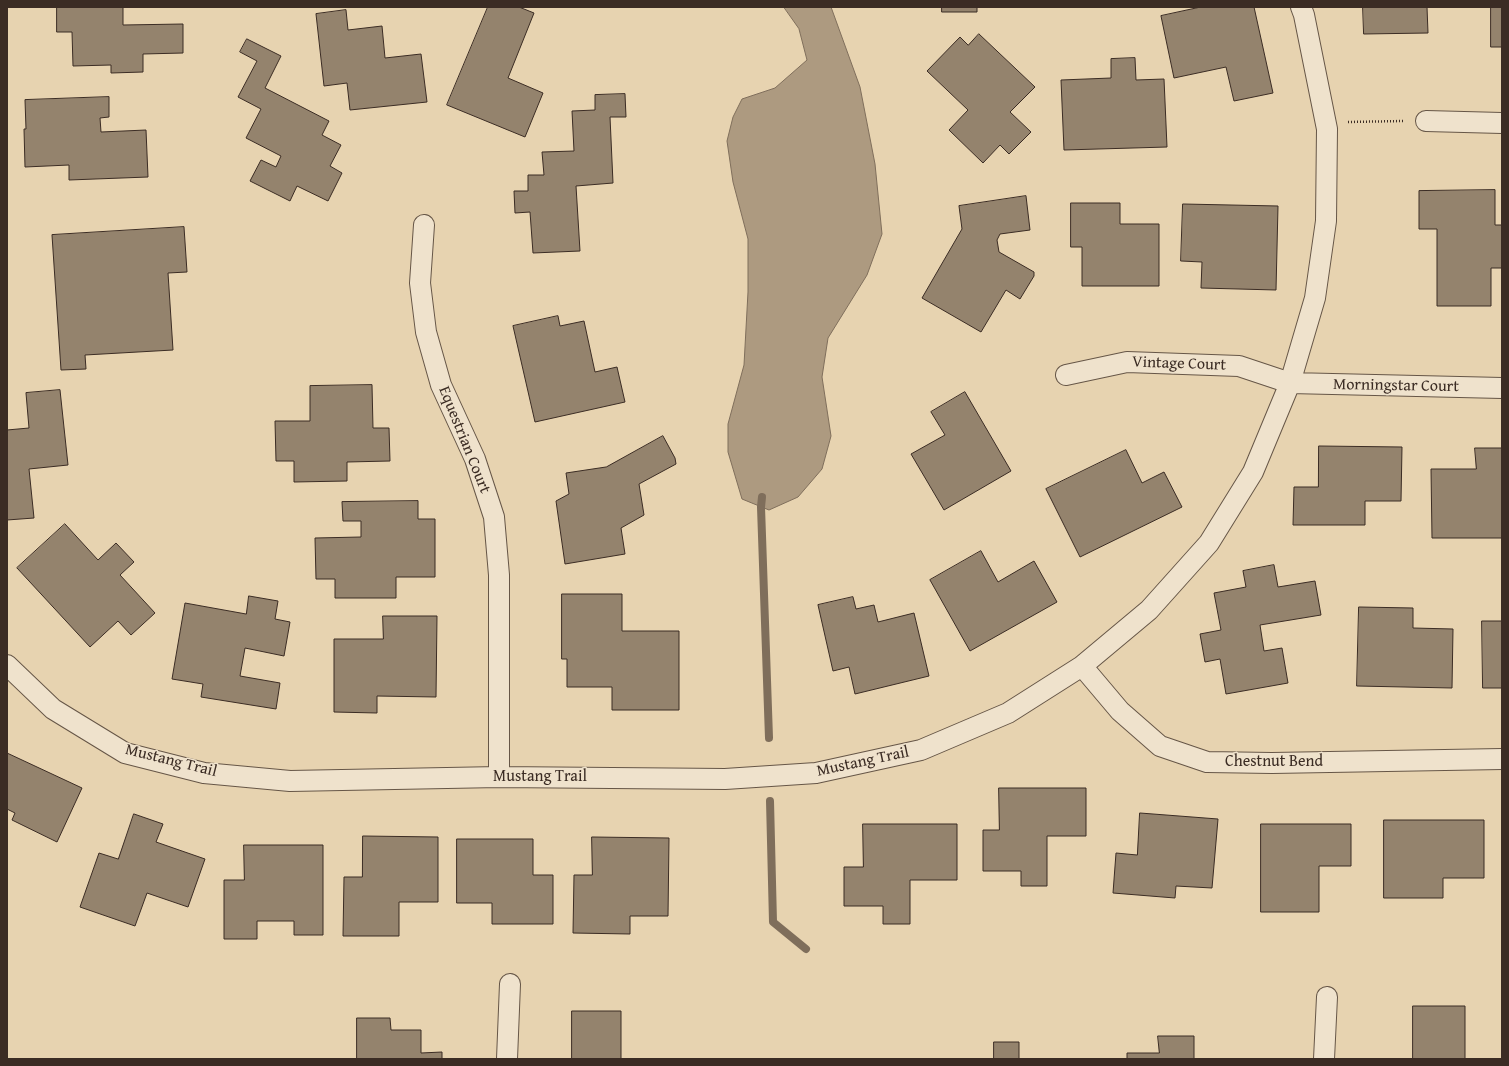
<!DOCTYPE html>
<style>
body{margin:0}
#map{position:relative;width:1509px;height:1066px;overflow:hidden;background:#e7d3b0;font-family:"Gentium Book Plus",serif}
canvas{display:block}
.frame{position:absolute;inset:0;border:8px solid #3b2c24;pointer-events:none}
</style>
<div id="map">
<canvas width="1509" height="1066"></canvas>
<div class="frame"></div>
</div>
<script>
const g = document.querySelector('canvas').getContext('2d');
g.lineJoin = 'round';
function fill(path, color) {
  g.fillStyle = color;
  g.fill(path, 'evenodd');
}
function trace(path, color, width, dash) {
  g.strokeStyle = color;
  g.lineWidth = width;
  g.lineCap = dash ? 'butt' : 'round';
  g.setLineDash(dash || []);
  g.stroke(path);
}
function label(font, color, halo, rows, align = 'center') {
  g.font = font + ' "Gentium Book Plus",serif';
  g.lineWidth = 3;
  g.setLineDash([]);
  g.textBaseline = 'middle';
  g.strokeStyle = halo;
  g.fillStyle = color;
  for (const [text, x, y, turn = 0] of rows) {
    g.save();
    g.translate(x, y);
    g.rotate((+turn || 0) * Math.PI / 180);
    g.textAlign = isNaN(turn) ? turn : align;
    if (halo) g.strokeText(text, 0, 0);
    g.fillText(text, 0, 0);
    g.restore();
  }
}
const water = new Path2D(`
 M 784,7 L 831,7 L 860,87 L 875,164 L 882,234 L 867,275 L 828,338 L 822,377 L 831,436 L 822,469 L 798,497 L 769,510 L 742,499 L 728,452 L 728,424 L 744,365 L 748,292 L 748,239 L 733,182 L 727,141 L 733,117 L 742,99 L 775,88 L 807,60 L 799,29 Z`);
fill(water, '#ad9a80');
trace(water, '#7f6e5b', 1);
trace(new Path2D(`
 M 762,497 L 761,507 L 769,738
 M 770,801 L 773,922 L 806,949`), '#7f6e5b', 8);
const building = new Path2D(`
 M 57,7 L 123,7 L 123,25 L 183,24 L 183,53 L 143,54 L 143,72 L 111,73 L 111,65 L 73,66 L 72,32 L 57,32 Z
 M 488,7 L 519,7 L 534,13 L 508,78 L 543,93 L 525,137 L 447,105 Z
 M 942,7 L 977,7 L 977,12 L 942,12 Z
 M 1201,7 L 1254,7 L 1273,93 L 1234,101 L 1226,67 L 1174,78 L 1161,16 Z
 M 1363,7 L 1427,7 L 1428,33 L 1364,34 Z
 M 1491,7 L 1502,7 L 1502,47 L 1491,47 Z
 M 346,10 L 348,30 L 382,26 L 385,58 L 421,54 L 427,102 L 350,110 L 347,83 L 324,86 L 316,14 Z
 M 979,34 L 1035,87 L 1010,112 L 1031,132 L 1009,154 L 1000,145 L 983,163 L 949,130 L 968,110 L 927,71 L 960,37 L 968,45 Z
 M 247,39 L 281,56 L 265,88 L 329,121 L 322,135 L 341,145 L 330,166 L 342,173 L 328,201 L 297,186 L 290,201 L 250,181 L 261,160 L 276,167 L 281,156 L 246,138 L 261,109 L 238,97 L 257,61 L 240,52 Z
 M 1135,58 L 1136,80 L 1164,79 L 1167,147 L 1064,150 L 1061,80 L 1111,78 L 1111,59 Z
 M 625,94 L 626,117 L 610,117 L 613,183 L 576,186 L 580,251 L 533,253 L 530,212 L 515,213 L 514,191 L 528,191 L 528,175 L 544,175 L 542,152 L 574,151 L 572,111 L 595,110 L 595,95 Z
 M 109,97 L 109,117 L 100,118 L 101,132 L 146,130 L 148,177 L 69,180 L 69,165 L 25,167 L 24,129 L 26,129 L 25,100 Z
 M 1495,190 L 1495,225 L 1502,225 L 1502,268 L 1491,268 L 1491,306 L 1437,306 L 1437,229 L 1419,229 L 1419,191 Z
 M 1026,196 L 1030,230 L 1000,234 L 997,240 L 999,252 L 1034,272 L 1034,276 L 1020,299 L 1006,290 L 981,332 L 922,298 L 962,229 L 959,206 Z
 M 1071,203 L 1120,203 L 1120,224 L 1159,224 L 1159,286 L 1082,286 L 1082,247 L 1071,247 Z
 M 1183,204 L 1278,206 L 1276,290 L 1201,288 L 1202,262 L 1181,261 Z
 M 184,227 L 187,272 L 168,273 L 173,350 L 85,355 L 86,369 L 61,370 L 52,235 Z
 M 558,316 L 560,326 L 584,321 L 595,372 L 617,367 L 625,402 L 535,422 L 513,326 Z
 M 372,385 L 373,428 L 389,428 L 390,461 L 347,462 L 347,481 L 294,482 L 294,461 L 276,461 L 275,421 L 310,421 L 310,386 Z
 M 60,390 L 68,465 L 29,469 L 34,518 L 7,520 L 7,430 L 29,428 L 26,393 Z
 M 965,392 L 1011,471 L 944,510 L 911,454 L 945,435 L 931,412 Z
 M 663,436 L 675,458 L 676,464 L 639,484 L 644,515 L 621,528 L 625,554 L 565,564 L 556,501 L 569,494 L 566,473 L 606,467 Z
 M 1319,446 L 1402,447 L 1401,501 L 1365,501 L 1365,525 L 1293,525 L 1294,487 L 1318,487 Z
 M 1475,448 L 1502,448 L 1502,538 L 1432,538 L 1431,469 L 1476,469 Z
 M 1126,450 L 1142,483 L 1164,472 L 1182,507 L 1080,557 L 1046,489 Z
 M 418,501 L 418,519 L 435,519 L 435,577 L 396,577 L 396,598 L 335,598 L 335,579 L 316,579 L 315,538 L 361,537 L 361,521 L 343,521 L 342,502 Z
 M 65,524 L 98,560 L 116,543 L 134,562 L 120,575 L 155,613 L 131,635 L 118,621 L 90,647 L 17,568 Z
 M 981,551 L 998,582 L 1034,561 L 1057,602 L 970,651 L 930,580 Z
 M 1274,565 L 1278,587 L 1315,581 L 1321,615 L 1260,625 L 1264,651 L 1282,648 L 1288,683 L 1226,694 L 1220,659 L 1205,662 L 1200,634 L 1221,630 L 1214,593 L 1246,587 L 1243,571 Z
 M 562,594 L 622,594 L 622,631 L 679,631 L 679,710 L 612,710 L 612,687 L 567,687 L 567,659 L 562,659 Z
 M 249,596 L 278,601 L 275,619 L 290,622 L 284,656 L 245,648 L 240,676 L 280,683 L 276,709 L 201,697 L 203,684 L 172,679 L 185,603 L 246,614 Z
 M 853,597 L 856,609 L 874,605 L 878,622 L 914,613 L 929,676 L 855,694 L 849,667 L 833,671 L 818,605 Z
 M 1359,607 L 1413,608 L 1413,628 L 1453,629 L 1452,688 L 1357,686 Z
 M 383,616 L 437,616 L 436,697 L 377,696 L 377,713 L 334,712 L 334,639 L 383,639 Z
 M 1482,621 L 1502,621 L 1502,688 L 1483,688 Z
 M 7,753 L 82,788 L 57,842 L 12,820 L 15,813 L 7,809 Z
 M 999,788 L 1086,788 L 1086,836 L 1047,836 L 1047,886 L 1021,886 L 1021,871 L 983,871 L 983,830 L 999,830 Z
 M 1140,813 L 1218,819 L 1212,888 L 1176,886 L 1175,898 L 1113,893 L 1116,853 L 1137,855 Z
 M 134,814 L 163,824 L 156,842 L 205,859 L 188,907 L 147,893 L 135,926 L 80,907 L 99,853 L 118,859 Z
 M 1384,820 L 1484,820 L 1484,878 L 1443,878 L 1443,898 L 1384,898 Z
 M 863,824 L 957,824 L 957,880 L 910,880 L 910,924 L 883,924 L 883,906 L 844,906 L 844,867 L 863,867 Z
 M 1261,824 L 1351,824 L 1351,866 L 1319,866 L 1319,912 L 1261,912 Z
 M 363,836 L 438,837 L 438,902 L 399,902 L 399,936 L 343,936 L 344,877 L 362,877 Z
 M 592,837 L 669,838 L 668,916 L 630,916 L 630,934 L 573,933 L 574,875 L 592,875 Z
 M 457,839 L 533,839 L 533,875 L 553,875 L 553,924 L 492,924 L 492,903 L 457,903 Z
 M 244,845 L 323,845 L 323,935 L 294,935 L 294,921 L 257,921 L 257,939 L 224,939 L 224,880 L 244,880 Z
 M 1413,1006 L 1465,1006 L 1465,1059 L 1480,1059 L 1413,1059 Z
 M 572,1011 L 621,1011 L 621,1059 L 572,1059 Z
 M 357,1018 L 390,1018 L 391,1030 L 421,1030 L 421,1053 L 442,1052 L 442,1059 L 357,1059 Z
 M 1158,1036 L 1194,1036 L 1194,1059 L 1127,1059 L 1127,1053 L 1159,1053 Z
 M 994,1042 L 1019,1042 L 1019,1059 L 994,1059 Z`);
fill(building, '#94836d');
trace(building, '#3b2c24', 1);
const minor = new Path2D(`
 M 1426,121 L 1502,123
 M 424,225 L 420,283 L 426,332 L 441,385 L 475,459 L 494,517 L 499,575 L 499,777
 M 1066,375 L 1127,362 L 1239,366 L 1290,383 L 1502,388
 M 7,665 L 53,709 L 125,753 L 204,773 L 290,781 L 499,777 L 725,779 L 816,773 L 921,750 L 1008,713 L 1082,666 L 1149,610 L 1209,543 L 1253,472 L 1290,383 L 1315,298 L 1326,221 L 1327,129 L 1304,15 L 1301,7
 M 1082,666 L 1120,711 L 1160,746 L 1207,762 L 1272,763 L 1502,759
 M 507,1059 L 510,984
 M 1324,1059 L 1327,997`);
trace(minor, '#665647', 22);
trace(new Path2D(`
 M 1348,122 L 1403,121`), '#3b2c24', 2.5, [1, 2]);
trace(minor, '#efe2cc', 20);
label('16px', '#3b2c24', '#efe2cc', [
 ["Vintage Court",1179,364,2],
 ["Morningstar Court",1396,386,1],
 ["Equestrian Court",464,440,68],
 ["Mustang Trail",171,761,14],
 ["Mustang Trail",863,762,-12],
 ["Chestnut Bend",1274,762],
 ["Mustang Trail",540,777]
]);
</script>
